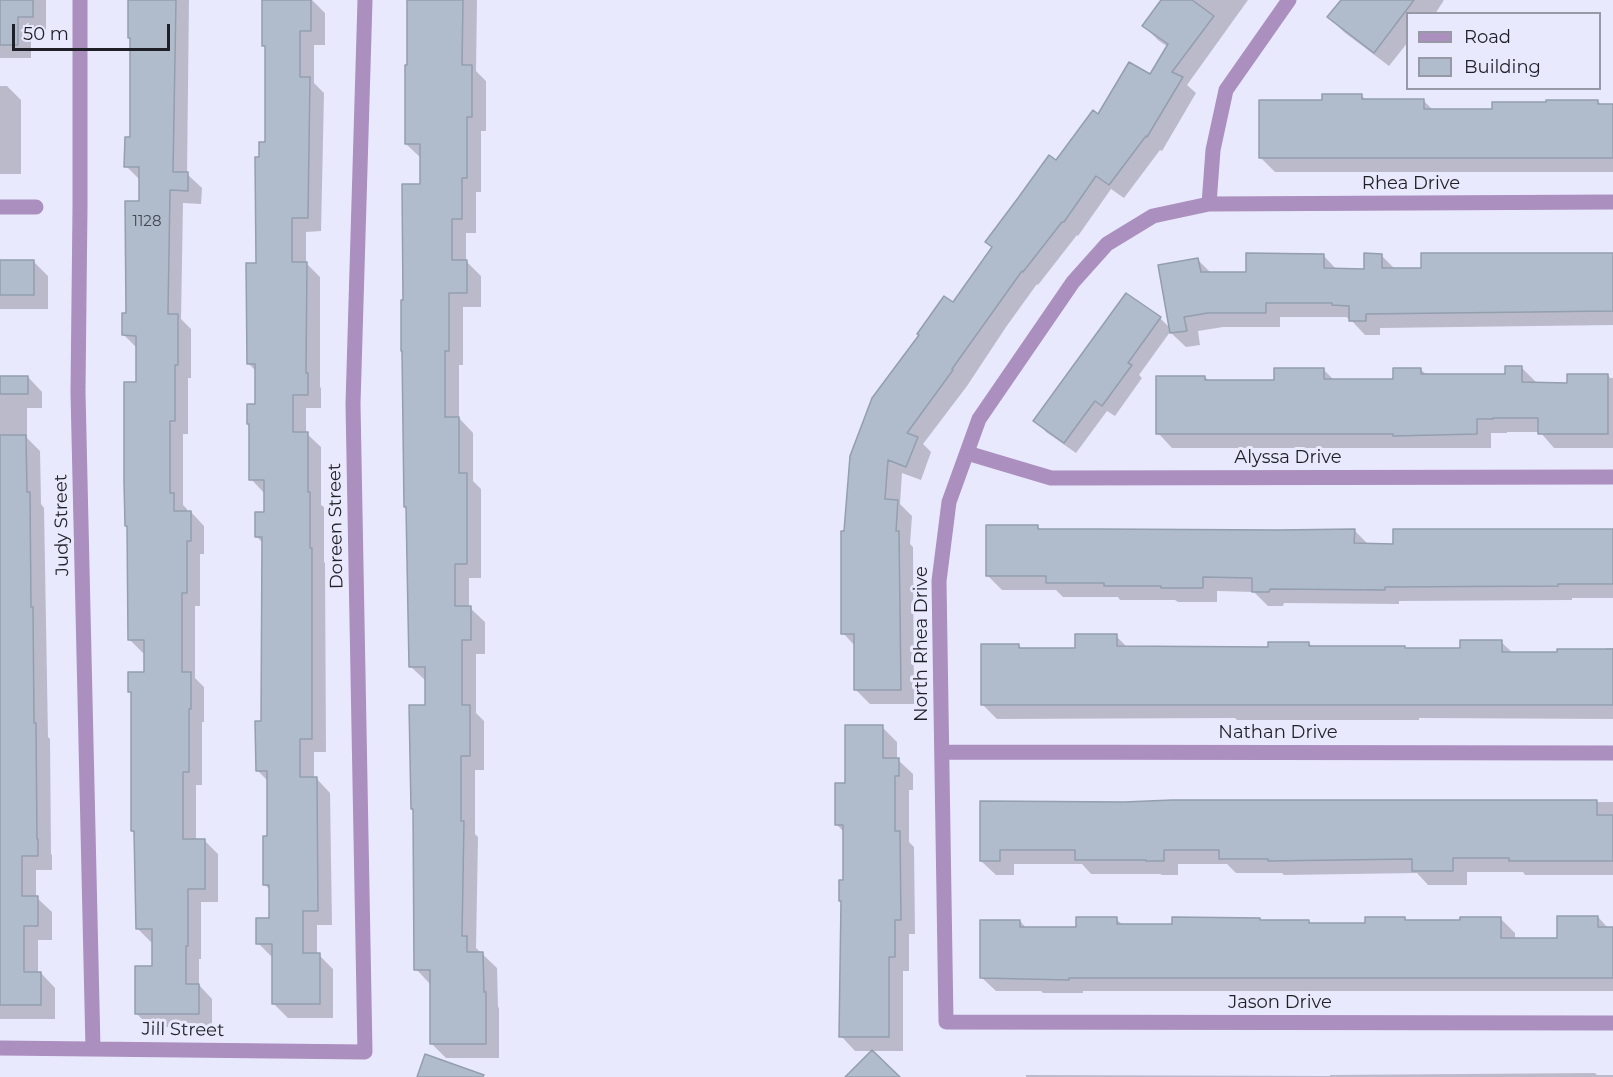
<!DOCTYPE html>
<style>
body{margin:0}
#map{position:relative;width:1613px;height:1077px;overflow:hidden;background:#e9e9fd;font-family:Montserrat,sans-serif}
canvas{display:block}
.legend{position:absolute;left:1406px;top:12px;width:195px;height:78px;box-sizing:border-box;background:#e9e9fd;border:2px solid #9899a7;margin:0;padding:8px 10px;list-style:none;font-size:18px;color:#1f2027}
.legend li{display:flex;align-items:center;gap:12px;height:30px}
.legend b{width:30px;border:2px solid #9899a7}
.scale{position:absolute;left:12px;top:24px;width:158px;height:27px;box-sizing:border-box;border:3px solid #1f2027;border-top:0;padding-left:8px;font-size:18px;line-height:21px;white-space:nowrap;color:#1f2027;-webkit-text-stroke:4px #e9e9fd;paint-order:stroke}
</style>
<div id="map">
<canvas width="1613" height="1077"></canvas>
<ul class="legend">
<li><b style="height:8px;background:#ab8fbe"></b>Road</li>
<li><b style="height:16px;background:#b0bccc"></b>Building</li>
</ul>
<div class="scale">50 m</div>
</div>
<script>
const g = document.querySelector('canvas').getContext('2d');
g.lineJoin = 'round';
function fill(path, color) {
  g.fillStyle = color;
  g.fill(path, 'evenodd');
}
function trace(path, color, width, dash) {
  g.strokeStyle = color;
  g.lineWidth = width;
  g.lineCap = dash ? 'butt' : 'round';
  g.setLineDash(dash || []);
  g.stroke(path);
}
function label(font, color, halo, rows, align = 'center') {
  g.font = font + ' Montserrat,sans-serif';
  g.lineWidth = 6;
  g.setLineDash([]);
  g.textBaseline = 'middle';
  g.strokeStyle = halo;
  g.fillStyle = color;
  for (const [text, x, y, turn = 0] of rows) {
    g.save();
    g.translate(x, y);
    g.rotate((+turn || 0) * Math.PI / 180);
    g.textAlign = isNaN(turn) ? turn : align;
    if (halo) g.strokeText(text, 0, 0);
    g.fillText(text, 0, 0);
    g.restore();
  }
}
fill(new Path2D(`
 M 0,0 L 46,0 L 46,30 L 31,30 L 31,58 L 0,58 Z
 M 129,0 L 189,0 L 187,174 L 202,188 L 201,204 L 183,203 L 181,319 L 191,329 L 191,378 L 188,378 L 188,434 L 183,434 L 183,505 L 187,509 L 187,512 L 191,512 L 204,526 L 204,554 L 200,554 L 200,606 L 195,606 L 195,678 L 204,687 L 204,722 L 202,722 L 202,785 L 196,785 L 196,840 L 204,840 L 218,854 L 218,902 L 201,902 L 201,959 L 199,959 L 199,985 L 212,999 L 212,1027 L 150,1027 L 136,1013 L 154,967 L 154,942 L 151,942 L 137,928 L 136,834 L 132,831 L 132,694 L 130,692 L 146,673 L 146,653 L 143,653 L 129,639 L 128,527 L 137,384 L 137,348 L 124,335 L 140,203 L 140,180 L 126,166 L 132,139 L 132,40 Z
 M 264,0 L 312,0 L 325,13 L 325,45 L 314,45 L 314,83 L 324,93 L 321,231 L 306,232 L 306,263 L 320,277 L 320,387 L 321,388 L 321,408 L 306,408 L 306,433 L 321,447 L 321,505 L 324,507 L 324,562 L 325,563 L 326,752 L 314,752 L 314,778 L 316,778 L 330,793 L 332,925 L 317,925 L 317,955 L 319,955 L 333,969 L 333,1018 L 288,1018 L 274,1004 L 274,957 L 272,957 L 258,943 L 270,920 L 270,890 L 265,885 L 268,838 L 268,781 L 257,770 L 262,723 L 263,543 L 256,536 L 265,513 L 265,494 L 251,479 L 257,406 L 257,372 L 248,363 L 257,264 L 261,158 L 266,143 L 266,47 L 264,45 Z
 M 409,0 L 477,0 L 476,71 L 486,81 L 486,131 L 481,131 L 481,192 L 476,192 L 476,233 L 466,233 L 466,261 L 481,276 L 481,307 L 463,307 L 463,365 L 459,365 L 459,418 L 473,433 L 473,481 L 481,489 L 481,578 L 469,578 L 469,607 L 485,622 L 485,654 L 476,654 L 476,713 L 484,721 L 484,770 L 475,770 L 475,834 L 478,837 L 476,948 L 497,968 L 498,1007 L 499,1008 L 499,1058 L 446,1058 L 431,1043 L 430,984 L 416,969 L 415,811 L 412,809 L 426,706 L 426,681 L 410,666 L 404,301 L 422,185 L 421,158 L 406,144 L 409,66 Z
 M 1163,0 L 1248,0 L 1187,85 L 1196,93 L 1162,151 L 1160,150 L 1124,198 L 1111,189 L 1078,236 L 1077,235 L 1038,285 L 1037,284 L 1006,327 L 967,386 L 923,444 L 931,452 L 921,480 L 902,473 L 900,504 L 912,516 L 910,544 L 913,547 L 914,704 L 870,704 L 855,689 L 855,646 L 843,633 L 846,533 L 953,305 L 1056,162 L 1099,116 L 1150,76 L 1168,47 L 1158,40 L 1144,26 Z
 M 1342,0 L 1444,0 L 1435,14 L 1430,12 L 1429,14 L 1408,14 L 1408,42 L 1389,66 L 1344,32 L 1329,17 Z
 M 0,86 L 7,86 L 21,100 L 21,174 L 0,174 Z
 M 1362,96 L 1367,101 L 1424,101 L 1434,111 L 1493,111 L 1598,101 L 1601,105 L 1613,105 L 1613,172 L 1275,172 L 1261,158 L 1323,101 Z
 M 1323,255 L 1337,270 L 1365,270 L 1381,255 L 1396,270 L 1613,255 L 1613,325 L 1380,328 L 1380,335 L 1365,335 L 1350,319 L 1346,317 L 1280,317 L 1280,327 L 1223,327 L 1198,331 L 1200,345 L 1186,347 L 1170,332 L 1139,375 L 1142,378 L 1115,416 L 1107,411 L 1076,453 L 1046,432 L 1035,420 L 1160,318 L 1171,329 L 1198,260 L 1212,274 L 1247,274 Z
 M 0,261 L 33,261 L 48,276 L 48,309 L 0,309 Z
 M 1522,368 L 1536,382 L 1569,384 L 1608,375 L 1610,378 L 1613,378 L 1613,448 L 1554,448 L 1540,432 L 1507,432 L 1507,433 L 1491,433 L 1491,448 L 1172,448 L 1158,433 L 1205,377 L 1209,381 L 1276,381 L 1324,370 L 1334,380 L 1394,380 L 1420,369 L 1427,375 L 1507,375 Z
 M 0,377 L 28,377 L 42,392 L 42,408 L 27,408 L 27,438 L 40,451 L 41,504 L 44,508 L 48,737 L 50,739 L 51,854 L 52,855 L 52,870 L 36,870 L 36,897 L 52,912 L 52,940 L 38,940 L 38,973 L 41,973 L 55,988 L 55,1019 L 0,1019 Z
 M 1037,526 L 1041,530 L 1354,530 L 1369,545 L 1394,545 L 1613,530 L 1613,598 L 1572,598 L 1572,600 L 1399,601 L 1399,604 L 1284,603 L 1283,606 L 1268,606 L 1254,592 L 1217,591 L 1217,602 L 1178,602 L 1175,600 L 1120,600 L 1118,597 L 1063,597 L 1056,590 L 1002,590 L 988,576 Z
 M 1116,636 L 1128,648 L 1270,649 L 1309,643 L 1313,648 L 1405,647 L 1407,650 L 1462,650 L 1501,642 L 1513,653 L 1558,653 L 1606,650 L 1606,648 L 1613,648 L 1613,719 L 1419,718 L 1419,720 L 1237,720 L 1235,718 L 997,719 L 982,704 L 1019,646 L 1023,650 L 1077,650 Z
 M 882,727 L 897,742 L 897,759 L 913,774 L 913,790 L 909,790 L 909,842 L 914,847 L 915,934 L 909,934 L 909,971 L 903,971 L 903,1051 L 855,1051 L 841,1036 L 843,903 L 840,900 L 844,881 L 844,832 L 836,824 L 846,785 Z
 M 1613,802 L 1613,875 L 1525,875 L 1523,872 L 1467,872 L 1467,885 L 1428,885 L 1417,873 L 1284,875 L 1282,873 L 1236,873 L 1227,864 L 1178,864 L 1178,875 L 1162,875 L 1160,874 L 1091,874 L 1082,864 L 1014,864 L 1014,875 L 996,875 L 981,861 L 981,803 Z
 M 1598,917 L 1608,928 L 1613,928 L 1613,991 L 1083,991 L 1083,993 L 1043,993 L 1041,991 L 996,991 L 981,977 L 1020,921 L 1027,929 L 1078,929 L 1116,919 L 1123,925 L 1262,922 L 1309,922 L 1311,924 L 1366,924 L 1405,919 L 1407,921 L 1462,921 L 1501,919 L 1515,933 L 1515,939 L 1558,939 Z
 M 1595,1073 L 1597,1075 L 1613,1075 L 1613,1077 L 1026,1077 L 1026,1075 L 1330,1076 L 1330,1075 Z`), '#0003');
const building = new Path2D(`
 M 0,0 L 33,0 L 33,17 L 18,17 L 18,45 L 0,45 Z
 M 128,0 L 176,0 L 173,172 L 188,172 L 188,191 L 170,190 L 168,314 L 178,314 L 178,365 L 175,365 L 175,421 L 170,421 L 170,493 L 174,493 L 174,511 L 191,511 L 191,541 L 187,541 L 187,593 L 182,593 L 182,672 L 191,672 L 191,709 L 189,709 L 189,772 L 183,772 L 183,839 L 205,839 L 205,889 L 188,889 L 188,946 L 186,946 L 186,984 L 199,984 L 199,1014 L 135,1014 L 135,966 L 152,966 L 152,929 L 136,929 L 134,831 L 131,831 L 131,692 L 128,692 L 128,672 L 144,672 L 144,640 L 128,640 L 127,526 L 125,526 L 124,481 L 124,382 L 136,382 L 136,336 L 122,335 L 122,313 L 126,313 L 125,201 L 139,201 L 139,167 L 124,167 L 125,137 L 130,137 L 130,38 L 128,38 Z
 M 262,0 L 311,0 L 311,31 L 300,31 L 300,77 L 310,77 L 308,218 L 292,218 L 292,262 L 307,262 L 306,373 L 308,373 L 308,395 L 293,395 L 293,432 L 308,432 L 308,492 L 310,492 L 310,548 L 312,548 L 312,739 L 300,739 L 300,777 L 317,777 L 318,911 L 303,911 L 303,953 L 320,953 L 320,1004 L 272,1004 L 272,944 L 256,944 L 256,918 L 269,918 L 269,885 L 263,885 L 263,836 L 267,836 L 267,771 L 256,771 L 255,721 L 261,721 L 262,537 L 255,537 L 255,512 L 264,512 L 264,480 L 249,480 L 249,424 L 247,424 L 247,404 L 255,404 L 255,364 L 247,364 L 246,263 L 256,263 L 255,157 L 259,157 L 259,142 L 265,142 L 265,46 L 262,46 Z
 M 407,0 L 463,0 L 462,65 L 472,65 L 472,117 L 467,117 L 467,178 L 462,178 L 462,219 L 452,219 L 452,260 L 467,260 L 467,293 L 449,293 L 449,351 L 445,351 L 445,417 L 459,417 L 459,473 L 467,473 L 467,564 L 455,564 L 455,606 L 471,606 L 471,640 L 462,640 L 462,705 L 470,705 L 470,756 L 461,756 L 461,821 L 464,821 L 462,936 L 467,936 L 467,952 L 483,952 L 484,992 L 486,992 L 486,1044 L 430,1044 L 430,970 L 414,970 L 413,809 L 411,809 L 409,705 L 425,705 L 425,667 L 409,667 L 406,507 L 404,507 L 402,351 L 401,351 L 401,300 L 403,300 L 402,184 L 420,184 L 420,144 L 405,144 L 405,65 L 407,65 Z
 M 1161,0 L 1192,0 L 1214,16 L 1172,72 L 1183,77 L 1147,137 L 1146,136 L 1109,185 L 1096,176 L 1064,222 L 1062,222 L 1023,272 L 1022,271 L 952,369 L 953,370 L 907,433 L 918,437 L 906,467 L 888,460 L 885,499 L 898,500 L 896,531 L 899,531 L 901,690 L 854,690 L 854,634 L 841,634 L 841,531 L 844,531 L 850,456 L 872,398 L 919,335 L 917,334 L 944,296 L 953,302 L 992,247 L 985,242 L 1018,198 L 1049,155 L 1056,160 L 1093,110 L 1098,114 L 1129,62 L 1150,74 L 1168,44 L 1142,26 Z
 M 1341,0 L 1414,0 L 1374,53 L 1327,17 Z
 M 1322,94 L 1362,94 L 1362,99 L 1424,99 L 1424,109 L 1492,109 L 1492,102 L 1546,102 L 1546,100 L 1598,100 L 1598,104 L 1613,104 L 1613,158 L 1259,158 L 1259,100 L 1322,100 Z
 M 1246,253 L 1324,254 L 1324,268 L 1364,269 L 1364,253 L 1382,254 L 1382,268 L 1421,268 L 1421,253 L 1613,253 L 1613,311 L 1366,314 L 1366,321 L 1349,321 L 1349,306 L 1332,305 L 1332,303 L 1266,303 L 1266,313 L 1208,313 L 1184,317 L 1187,331 L 1170,333 L 1158,265 L 1198,258 L 1201,272 L 1246,272 Z
 M 0,260 L 34,260 L 34,295 L 0,295 Z
 M 1126,293 L 1161,317 L 1128,363 L 1132,365 L 1102,406 L 1095,401 L 1064,443 L 1033,421 Z
 M 1505,366 L 1522,366 L 1522,382 L 1567,383 L 1567,374 L 1608,374 L 1608,434 L 1538,434 L 1538,418 L 1493,418 L 1493,419 L 1477,419 L 1477,434 L 1393,436 L 1393,434 L 1156,434 L 1156,376 L 1205,376 L 1205,380 L 1274,380 L 1274,368 L 1324,368 L 1324,379 L 1393,379 L 1393,368 L 1421,368 L 1421,374 L 1505,374 Z
 M 0,376 L 28,376 L 28,394 L 0,394 Z
 M 0,435 L 26,435 L 27,492 L 30,492 L 31,607 L 33,607 L 34,723 L 36,723 L 37,839 L 38,839 L 38,856 L 22,856 L 22,896 L 38,896 L 38,926 L 24,926 L 24,972 L 41,972 L 41,1005 L 0,1005 Z
 M 986,525 L 1038,525 L 1038,529 L 1097,529 L 1278,530 L 1355,529 L 1354,543 L 1393,544 L 1393,529 L 1613,529 L 1613,584 L 1558,584 L 1558,586 L 1385,587 L 1385,590 L 1270,589 L 1269,592 L 1252,592 L 1252,578 L 1203,577 L 1203,588 L 1161,588 L 1161,586 L 1104,586 L 1104,583 L 1046,583 L 1046,576 L 986,576 Z
 M 1075,634 L 1117,634 L 1117,646 L 1268,647 L 1268,642 L 1309,642 L 1309,646 L 1405,646 L 1405,648 L 1460,648 L 1460,640 L 1502,640 L 1502,652 L 1557,652 L 1557,649 L 1613,649 L 1613,705 L 981,705 L 981,644 L 1019,644 L 1019,648 L 1075,648 Z
 M 845,725 L 883,725 L 883,758 L 899,758 L 899,776 L 895,776 L 895,831 L 900,831 L 901,920 L 895,920 L 895,957 L 889,957 L 889,1037 L 839,1037 L 841,901 L 839,901 L 839,880 L 843,880 L 843,825 L 835,825 L 835,783 L 845,783 Z
 M 1172,800 L 1597,800 L 1597,815 L 1613,815 L 1613,861 L 1509,861 L 1509,858 L 1453,858 L 1453,871 L 1412,871 L 1412,859 L 1268,861 L 1268,859 L 1219,859 L 1219,850 L 1164,850 L 1164,861 L 1146,861 L 1146,860 L 1075,860 L 1075,850 L 1000,850 L 1000,861 L 980,861 L 980,801 L 1124,802 Z
 M 1557,916 L 1598,916 L 1598,927 L 1613,927 L 1613,978 L 1069,978 L 1069,980 L 980,978 L 980,920 L 1020,920 L 1020,927 L 1076,927 L 1076,917 L 1117,917 L 1117,924 L 1172,924 L 1172,917 L 1260,918 L 1260,920 L 1309,920 L 1309,923 L 1365,923 L 1365,917 L 1405,917 L 1405,920 L 1460,920 L 1460,917 L 1501,917 L 1501,938 L 1557,938 Z
 M 872,1050 L 900,1077 L 845,1077 Z
 M 425,1054 L 484,1075 L 483,1077 L 417,1077 Z`);
fill(building, '#b0bccc');
trace(building, '#939eae', 1.5);
trace(new Path2D(`
 M 80,0 L 80,207 L 78,392 L 93,1049
 M 1613,202 L 1209,204 L 1153,216 L 1107,244 L 1073,282 L 979,419 L 949,502 L 939,581 L 946,1022 L 1613,1023
 M 1209,204 L 1213,150 L 1226,90 L 1289,0
 M 0,207 L 36,207
 M 967,453 L 1051,478 L 1613,477
 M 942,752 L 1613,753
 M 0,1048 L 365,1052 L 353,404 L 365,0`), '#ab8fbe', 15);
label('15px', '#434750', null, [
 ["1128",147,222]
]);
label('18px', '#1f2027', '#e9e9fd', [
 ["Rhea Drive",1411,184],
 ["Alyssa Drive",1288,458],
 ["Judy Street",62,525,-91],
 ["Doreen Street",336,526,-91],
 ["North Rhea Drive",922,644,-90],
 ["Nathan Drive",1278,733],
 ["Jason Drive",1280,1003],
 ["Jill Street",183,1030,1]
]);
</script>
